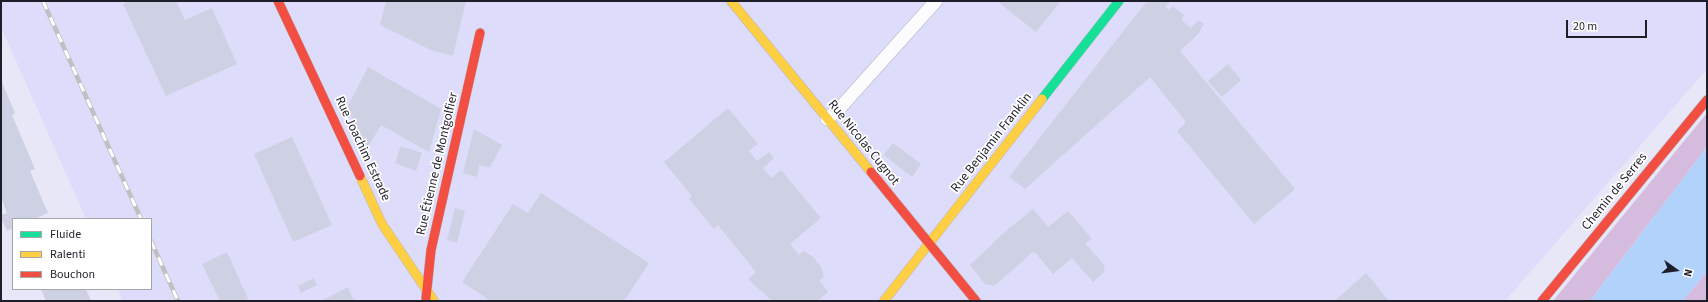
<!DOCTYPE html>
<meta charset="utf-8">
<style>
body{margin:0}
#map{position:relative;width:1708px;height:302px;overflow:hidden;background:#e8e7f7;font-family:"Source Sans 3",sans-serif}
canvas{display:block}
.frame{position:absolute;inset:0;border:2px solid #1e1d2a;pointer-events:none}
.legend{position:absolute;left:12px;top:218px;width:140px;height:72px;box-sizing:border-box;background:#fff;border:1px solid #a5a5aa;margin:0;padding:5px 7px;list-style:none;font-size:12px;color:#1e1d2a}
.legend li{display:flex;align-items:center;gap:8px;height:20px}
.legend b{width:20px;border:1px solid #a5a5aa}
.north{position:absolute;left:1656px;top:250px;width:40px;height:40px;-webkit-text-stroke:3px #fff;paint-order:stroke;rotate:104deg;font-size:11px;font-weight:700;line-height:16px;text-align:center;color:#1e1d2a}
.north::after{content:'';display:block;margin:auto;width:14px;height:18px;background:#1e1d2a;clip-path:polygon(50% 0,100% 100%,50% 72%,0 100%)}
.scale{position:absolute;left:1566px;top:20px;width:81px;height:18px;box-sizing:border-box;border:2px solid #1e1d2a;border-top:0;padding-left:5px;font-size:12px;line-height:14px;white-space:nowrap;color:#1e1d2a;-webkit-text-stroke:3px #fff;paint-order:stroke}
</style>
<div id="map">
<canvas width="1708" height="302"></canvas>
<div class="frame"></div>
<ul class="legend">
<li><b style="height:5px;background:#16e098"></b>Fluide</li>
<li><b style="height:5px;background:#ffcf43"></b>Ralenti</li>
<li><b style="height:5px;background:#f24e42"></b>Bouchon</li>
</ul>
<div class="north">N</div>
<div class="scale">20 m</div>
</div>
<script>
const g = document.querySelector('canvas').getContext('2d');
g.lineJoin = 'round';
function fill(path, color) {
  g.fillStyle = color;
  g.fill(path, 'evenodd');
}
function trace(path, color, width, dash) {
  g.strokeStyle = color;
  g.lineWidth = width;
  g.lineCap = dash ? 'butt' : 'round';
  g.setLineDash(dash || []);
  g.stroke(path);
}
function label(font, color, halo, rows, align = 'center') {
  g.font = font + ' "Source Sans 3",sans-serif';
  g.lineWidth = 3.5;
  g.setLineDash([]);
  g.textBaseline = 'middle';
  g.strokeStyle = halo;
  g.fillStyle = color;
  for (const [text, x, y, turn = 0] of rows) {
    g.save();
    g.translate(x, y);
    g.rotate((+turn || 0) * Math.PI / 180);
    g.textAlign = isNaN(turn) ? turn : align;
    if (halo) g.strokeText(text, 0, 0);
    g.fillText(text, 0, 0);
    g.restore();
  }
}
fill(new Path2D(`
 M 1,1 L 1707,1 L 1707,69 L 1505,301 L 123,301 L 118,289 L 151,289 L 151,219 L 86,219 L 1,27 Z`), '#dedcfb');
fill(new Path2D(`
 M 1707,113 L 1707,147 L 1590,301 L 1553,301 Z
 M 1707,271 L 1707,301 L 1683,301 Z`), '#d5bbdd');
fill(new Path2D(`
 M 1707,147 L 1707,271 L 1683,301 L 1590,301 Z`), '#b1d2fa');
fill(new Path2D(`
 M 129,1 L 176,1 L 185,20 L 212,8 L 237,64 L 166,96 L 123,4 Z
 M 386,1 L 466,1 L 453,56 L 431,50 L 380,25 Z
 M 997,1 L 1061,1 L 1036,32 Z
 M 1147,1 L 1170,1 L 1165,7 L 1169,10 L 1173,6 L 1184,15 L 1181,20 L 1191,28 L 1198,20 L 1204,24 L 1198,34 L 1180,51 L 1295,189 L 1254,224 L 1177,131 L 1186,122 L 1150,77 L 1025,189 L 1009,177 Z
 M 1228,64 L 1241,80 L 1222,97 L 1208,81 Z
 M 368,67 L 441,109 L 429,152 L 381,125 L 367,149 L 347,108 Z
 M 1,80 L 15,113 L 12,115 L 35,169 L 30,171 L 48,213 L 34,219 L 13,219 L 13,228 L 7,231 L 1,218 L 1,215 L 7,213 L 1,197 Z
 M 728,108 L 758,144 L 749,151 L 757,161 L 769,152 L 774,158 L 763,168 L 771,178 L 781,170 L 821,218 L 790,244 L 799,255 L 803,251 L 812,256 L 821,267 L 824,277 L 819,280 L 828,292 L 817,301 L 772,301 L 748,279 L 756,272 L 718,225 L 714,229 L 689,199 L 692,196 L 664,162 Z
 M 474,129 L 502,145 L 490,167 L 479,165 L 477,177 L 463,173 Z
 M 292,137 L 332,225 L 293,242 L 254,154 Z
 M 893,143 L 921,164 L 912,177 L 884,155 Z
 M 401,146 L 422,153 L 416,171 L 395,163 Z
 M 541,193 L 649,263 L 624,301 L 491,301 L 462,282 L 513,204 L 528,213 Z
 M 455,208 L 465,211 L 457,243 L 447,240 Z
 M 1033,209 L 1048,227 L 1068,211 L 1092,239 L 1085,243 L 1105,266 L 1103,273 L 1093,282 L 1072,258 L 1053,274 L 1034,251 L 994,286 L 985,284 L 970,265 L 1006,231 Z
 M 227,252 L 249,301 L 220,301 L 202,264 Z
 M 1366,273 L 1389,301 L 1335,301 Z
 M 314,278 L 317,285 L 301,293 L 298,286 Z
 M 348,287 L 354,301 L 321,301 Z
 M 41,289 L 86,289 L 91,301 L 46,301 Z`), '#cdd1e3');
const lane = new Path2D(`
 M 827,119 L 839,109 L 936,1`);
const fast = new Path2D(`
 M 1042,99 L 1119,1`);
const slow = new Path2D(`
 M 731,1 L 871,172
 M 360,176 L 382,224 L 434,301
 M 884,301 L 1042,99`);
const jam = new Path2D(`
 M 278,1 L 360,176
 M 871,172 L 976,301
 M 426,298 L 431,250 L 480,33
 M 1542,301 L 1707,100`);
trace(lane, '#b8b7c4', 14);
trace(fast, '#b8b7c4', 10);
trace(slow, '#b8b7c4', 10);
trace(jam, '#b8b7c4', 10);
trace(lane, '#fcfbfe', 13);
trace(fast, '#16e098', 9);
trace(slow, '#ffcf43', 9);
trace(jam, '#f24e42', 9);
const rail = new Path2D(`
 M 43,1 L 141,219
 M 151,241 L 178,301`);
trace(rail, '#c0c0c4', 4.5);
trace(rail, '#fff', 3, [9]);
label('13px', '#1e1d2a', '#fff', [
 ["Rue Nicolas Cugnot",863,143,51],
 ["Rue Benjamin Franklin",992,143,-52],
 ["Rue Joachim Estrade",362,149,65],
 ["Rue Étienne de Montgolfier",438,164,-77],
 ["Chemin de Serres",1615,192,-51]
]);
</script>
